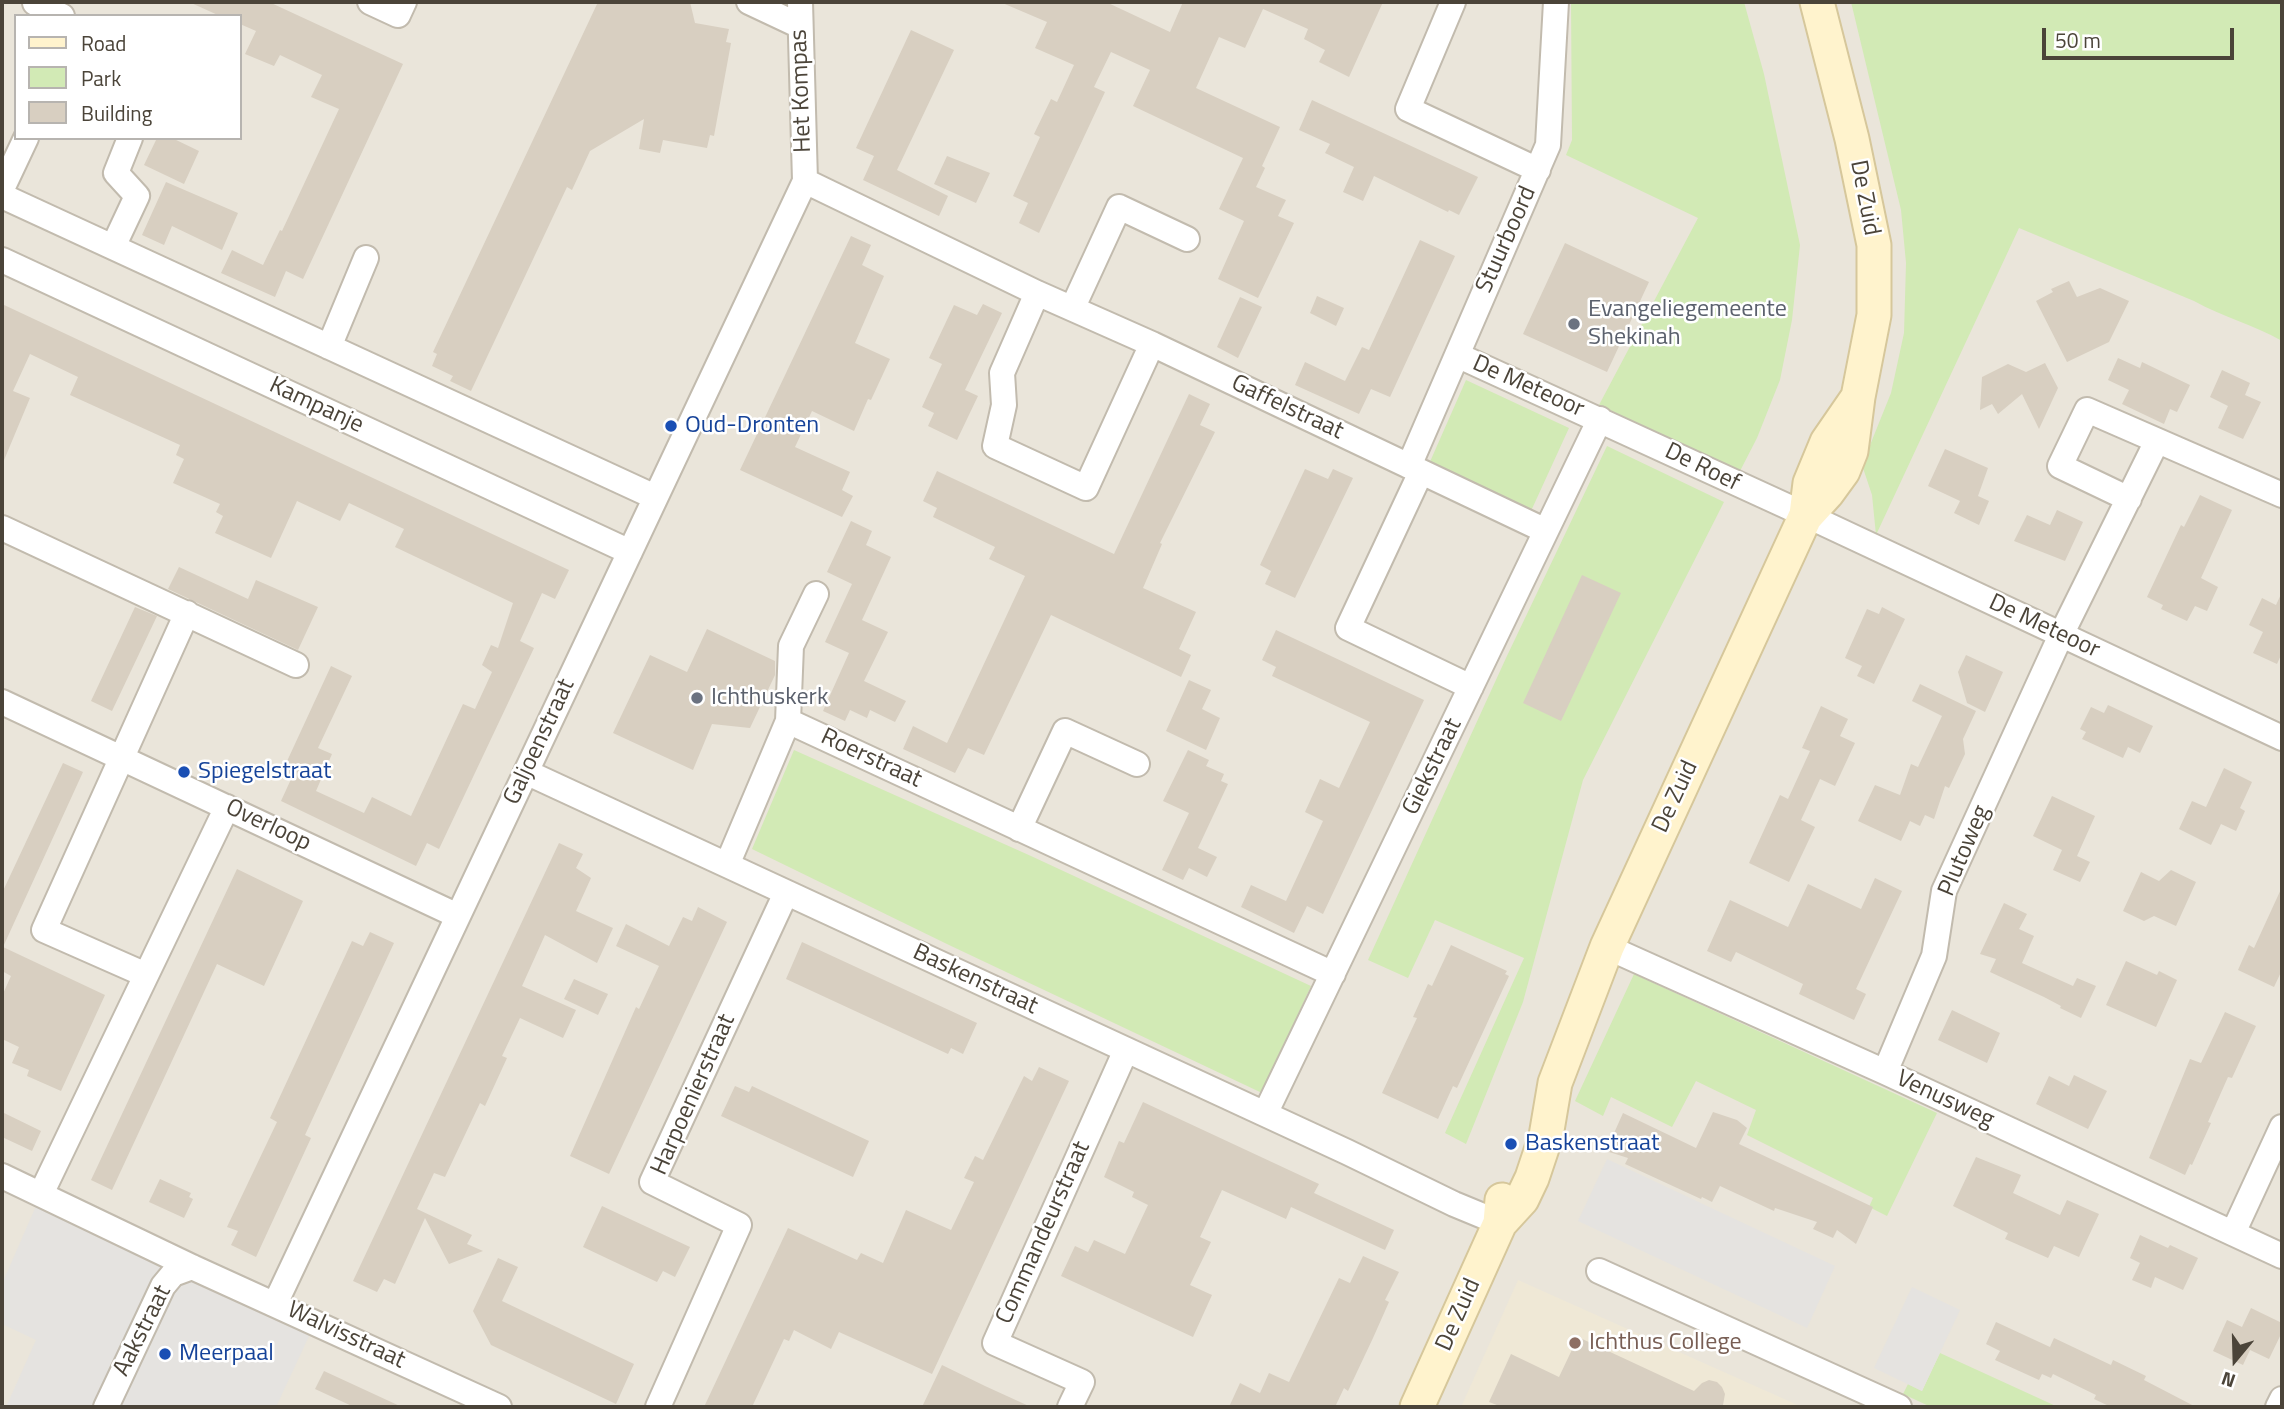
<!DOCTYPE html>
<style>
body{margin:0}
#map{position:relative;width:2284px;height:1409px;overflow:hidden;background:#f6f3ec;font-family:"Titillium Web",sans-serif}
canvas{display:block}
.frame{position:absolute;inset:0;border:4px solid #4b4439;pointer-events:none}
.legend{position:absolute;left:14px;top:14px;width:228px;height:126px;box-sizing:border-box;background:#fff;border:2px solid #b7b4b0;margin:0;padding:9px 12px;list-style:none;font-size:21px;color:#4b4439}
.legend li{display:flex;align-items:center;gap:14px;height:35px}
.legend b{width:35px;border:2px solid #b7b4b0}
.north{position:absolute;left:2200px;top:1325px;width:70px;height:70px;-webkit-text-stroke:5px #fff;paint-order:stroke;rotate:199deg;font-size:19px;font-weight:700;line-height:28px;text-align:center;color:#4b4439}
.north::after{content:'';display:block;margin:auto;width:24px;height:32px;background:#4b4439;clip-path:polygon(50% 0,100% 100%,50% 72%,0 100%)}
.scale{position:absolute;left:2042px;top:28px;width:192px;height:32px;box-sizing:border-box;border:4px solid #4b4439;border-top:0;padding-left:9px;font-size:21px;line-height:24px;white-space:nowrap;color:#4b4439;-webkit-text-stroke:5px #fff;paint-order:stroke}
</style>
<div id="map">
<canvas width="2284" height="1409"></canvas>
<div class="frame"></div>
<ul class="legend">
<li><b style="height:9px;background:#fff3cd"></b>Road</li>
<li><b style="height:19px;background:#d2eab5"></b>Park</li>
<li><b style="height:19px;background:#d8cfc1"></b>Building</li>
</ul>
<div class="north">N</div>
<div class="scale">50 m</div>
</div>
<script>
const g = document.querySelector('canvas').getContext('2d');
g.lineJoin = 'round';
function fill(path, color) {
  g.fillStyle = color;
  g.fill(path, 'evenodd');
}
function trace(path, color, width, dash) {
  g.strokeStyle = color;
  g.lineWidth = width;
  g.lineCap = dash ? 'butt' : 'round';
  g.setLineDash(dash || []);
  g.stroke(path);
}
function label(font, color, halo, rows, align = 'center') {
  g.font = font + ' "Titillium Web",sans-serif';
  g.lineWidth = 5;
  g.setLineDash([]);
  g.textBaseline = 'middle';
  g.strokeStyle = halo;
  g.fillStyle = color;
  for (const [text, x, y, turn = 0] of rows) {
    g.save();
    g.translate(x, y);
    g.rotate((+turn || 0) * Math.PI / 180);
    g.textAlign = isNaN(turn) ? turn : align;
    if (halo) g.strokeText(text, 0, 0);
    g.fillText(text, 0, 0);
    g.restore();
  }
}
fill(new Path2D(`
 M 2,2 L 2282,2 L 2282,1407 L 2,1407 ZM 16,16 L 240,16 L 240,138 L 16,138 Z`), '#eae5da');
fill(new Path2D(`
 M 1518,1280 L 1802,1407 L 1461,1407 Z`), '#efe8d6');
fill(new Path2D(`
 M 1571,2 L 1744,2 L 1764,74 L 1800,245 L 1792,320 L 1780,380 L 1757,438 L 1740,471 L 1599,405 L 1698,218 L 1566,155 L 1572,140 Z
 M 1851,2 L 2282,2 L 2282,341 C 2254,325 2223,317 2194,301 L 2019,228 L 1876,535 L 1872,495 L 1862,465 L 1891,393 L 1904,333 L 1906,263 L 1901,210 Z
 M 1466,380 L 1569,428 L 1531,511 L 1429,464 Z
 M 1607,446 L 1724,502 L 1583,780 L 1523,1002 L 1466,1144 L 1445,1133 L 1524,958 L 1435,920 L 1408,978 L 1368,960 L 1506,658 Z
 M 794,750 L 1031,856 L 1311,986 L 1262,1093 L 949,945 L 752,849 Z
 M 1634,974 L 1937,1113 L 1887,1216 L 1869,1207 L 1873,1198 L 1747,1135 L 1756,1110 L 1696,1081 L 1672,1127 L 1611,1097 L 1603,1116 L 1575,1101 Z
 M 1940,1353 L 2058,1407 L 1931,1407 L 1903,1394 L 1908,1384 L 1922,1391 Z`), '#d2eab5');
fill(new Path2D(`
 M 1607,1159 L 1835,1266 L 1807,1328 L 1578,1221 Z
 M 36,1206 L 310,1334 L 276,1407 L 6,1407 L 36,1340 L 2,1324 L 2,1284 Z
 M 1912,1287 L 1960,1310 L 1922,1391 L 1874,1368 Z`), '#e5e3e0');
fill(new Path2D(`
 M 189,2 L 269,2 L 403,64 L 303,279 L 286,271 L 275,297 L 221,273 L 232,250 L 263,265 L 280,230 L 282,231 L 339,109 L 311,97 L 322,75 L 280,55 L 274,66 L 245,54 L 256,31 L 240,24 L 240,16 L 220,16 Z
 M 598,2 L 690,2 L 695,23 L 729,29 L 726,42 L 731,43 L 714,136 L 710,135 L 707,148 L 663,140 L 660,153 L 639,149 L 644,119 L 590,151 L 572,190 L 567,187 L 471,391 L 450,381 L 453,376 L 432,366 L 437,354 L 433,352 Z
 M 1000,2 L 1106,2 L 1170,32 L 1183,2 L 1383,2 L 1349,77 L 1319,62 L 1325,50 L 1304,39 L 1308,29 L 1263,9 L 1245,48 L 1219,37 L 1196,88 L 1280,127 L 1262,166 L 1265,168 L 1256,187 L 1286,200 L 1278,216 L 1294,223 L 1258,298 L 1218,279 L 1244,221 L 1219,209 L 1243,158 L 1133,106 L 1150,70 L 1111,52 L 1094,87 L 1105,92 L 1039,233 L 1019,223 L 1028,203 L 1013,196 L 1040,137 L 1034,134 L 1051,99 L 1057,102 L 1074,65 L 1035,48 L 1047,22 Z
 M 911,30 L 954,50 L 897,170 L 948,196 L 939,216 L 863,180 L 874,156 L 856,148 Z
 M 1312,100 L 1478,177 L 1459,215 L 1449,210 L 1448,212 L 1374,176 L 1363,201 L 1343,192 L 1354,167 L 1325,153 L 1330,144 L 1299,130 Z
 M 157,138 L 172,138 L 199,151 L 184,184 L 144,165 Z
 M 947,156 L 990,173 L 976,203 L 934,184 Z
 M 166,182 L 238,213 L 222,250 L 172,226 L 164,245 L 142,235 Z
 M 851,236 L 871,245 L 862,265 L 884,276 L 855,343 L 890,359 L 871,400 L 868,399 L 854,431 L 812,411 L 795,447 L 850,472 L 842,490 L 853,496 L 842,517 L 740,470 Z
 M 1420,240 L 1455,256 L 1390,397 L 1371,389 L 1359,414 L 1295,385 L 1305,362 L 1345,381 L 1362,347 L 1369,350 Z
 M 1565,243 L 1649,282 L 1607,372 L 1523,334 Z
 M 2069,281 L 2077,297 L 2100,288 L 2129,301 L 2109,342 L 2067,362 L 2036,301 L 2053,292 L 2051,289 Z
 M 1317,296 L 1344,308 L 1336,326 L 1310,313 Z
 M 1240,297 L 1262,307 L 1238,358 L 1217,347 Z
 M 2,304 L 569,570 L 555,599 L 542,593 L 520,641 L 534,648 L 439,849 L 427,843 L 416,866 L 281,801 L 292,777 L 282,772 L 331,666 L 352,676 L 318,748 L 332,754 L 316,791 L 364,813 L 372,797 L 411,816 L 463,704 L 475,709 L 492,672 L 482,665 L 491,645 L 498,648 L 513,603 L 395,547 L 404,529 L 349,503 L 340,521 L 297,501 L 271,558 L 215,533 L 223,516 L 216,512 L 220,504 L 173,483 L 184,459 L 176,455 L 180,445 L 70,395 L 78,377 L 30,354 L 13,391 L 30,398 L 2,465 Z
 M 983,304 L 1002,313 L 965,390 L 978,396 L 957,440 L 928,426 L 934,413 L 922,407 L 942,364 L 929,358 L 954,305 L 977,315 Z
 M 2118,358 L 2140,368 L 2142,362 L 2190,385 L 2177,412 L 2170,409 L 2164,424 L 2122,404 L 2129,390 L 2108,380 Z
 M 2045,363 L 2058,388 L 2039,429 L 2022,394 L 1998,414 L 1992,404 L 1980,410 L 1982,377 L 2008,364 L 2026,372 Z
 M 2222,370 L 2250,383 L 2245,395 L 2261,402 L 2243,439 L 2218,428 L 2228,406 L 2210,397 Z
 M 1189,394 L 1210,404 L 1200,425 L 1215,432 L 1160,543 L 1162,544 L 1143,588 L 1196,612 L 1179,649 L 1191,655 L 1181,677 L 1051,615 L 984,755 L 968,748 L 955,773 L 903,749 L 913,726 L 947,743 L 1025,576 L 989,559 L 995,547 L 933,517 L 937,508 L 923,501 L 937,471 L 1114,554 Z
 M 1945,449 L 1988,468 L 1978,496 L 1989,501 L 1979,525 L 1954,513 L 1960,501 L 1928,486 Z
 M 1305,469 L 1328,479 L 1333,469 L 1353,478 L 1295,598 L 1265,584 L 1271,571 L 1260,565 Z
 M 2200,495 L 2232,510 L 2201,578 L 2218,587 L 2207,611 L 2195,606 L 2187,621 L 2161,609 L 2163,605 L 2147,597 L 2181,525 L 2184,527 Z
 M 2057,510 L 2083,522 L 2065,561 L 2014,541 L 2027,515 L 2050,525 Z
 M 851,521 L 872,531 L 866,545 L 891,557 L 862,620 L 888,632 L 864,681 L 906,701 L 895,722 L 870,710 L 867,718 L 850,710 L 845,721 L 823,711 L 849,653 L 825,642 L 852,584 L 827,572 Z
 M 179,567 L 248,599 L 256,580 L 318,607 L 298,650 L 168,589 Z
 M 1582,575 L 1621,593 L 1561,721 L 1523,703 Z
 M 2282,592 L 2282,653 L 2277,664 L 2253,653 L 2263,632 L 2249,625 L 2262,598 L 2276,605 Z
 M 135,607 L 157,616 L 112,711 L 91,701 Z
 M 1882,607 L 1905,619 L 1874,684 L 1857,676 L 1862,666 L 1845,658 L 1867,609 L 1879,614 Z
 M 707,629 L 775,661 L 775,675 L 750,728 L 712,724 L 693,770 L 613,733 L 650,655 L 687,672 Z
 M 1276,630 L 1424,700 L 1323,914 L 1307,906 L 1294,933 L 1241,907 L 1251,885 L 1286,901 L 1323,821 L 1305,812 L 1320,779 L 1339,788 L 1370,722 L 1272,676 L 1276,667 L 1262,660 Z
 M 1966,655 L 2003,672 L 1985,712 L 1967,703 L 1958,672 Z
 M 1189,680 L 1211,690 L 1202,709 L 1220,718 L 1206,750 L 1166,731 Z
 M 1920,684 L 1976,711 L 1963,739 L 1965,754 L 1949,788 L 1945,786 L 1934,819 L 1925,815 L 1920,826 L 1910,821 L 1901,841 L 1858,821 L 1875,785 L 1900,795 L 1911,764 L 1918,767 L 1942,716 L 1912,701 Z
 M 2108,705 L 2153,726 L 2140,753 L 2128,747 L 2123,758 L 2082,739 L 2086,732 L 2080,729 L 2091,707 L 2104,713 Z
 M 1821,706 L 1848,719 L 1840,736 L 1855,743 L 1835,786 L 1820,779 L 1801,820 L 1815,827 L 1789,882 L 1749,863 L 1780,795 L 1788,799 L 1810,751 L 1802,748 Z
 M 1188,750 L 1209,760 L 1206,766 L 1224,774 L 1221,781 L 1228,784 L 1198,848 L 1217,857 L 1207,877 L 1189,868 L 1183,880 L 1162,870 L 1189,813 L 1163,801 Z
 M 63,763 L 83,772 L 3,947 L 105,995 L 61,1091 L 27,1076 L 29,1070 L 12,1063 L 19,1047 L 2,1039 L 2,996 L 11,976 L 2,971 L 2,893 Z
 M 2224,768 L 2252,782 L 2240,808 L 2245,811 L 2236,831 L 2221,824 L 2211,845 L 2179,829 L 2192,801 L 2206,807 Z
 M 2052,796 L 2095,816 L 2077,856 L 2090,862 L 2080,882 L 2053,870 L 2062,850 L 2033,836 Z
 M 559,843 L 583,854 L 576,868 L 591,878 L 576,911 L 613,928 L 597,963 L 545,935 L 522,986 L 576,1010 L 563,1038 L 520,1018 L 502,1056 L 507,1058 L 485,1106 L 480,1103 L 445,1177 L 434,1173 L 417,1209 L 472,1235 L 467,1244 L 483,1251 L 449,1264 L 425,1218 L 395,1284 L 384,1279 L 377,1292 L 353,1281 Z
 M 237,869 L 303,901 L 264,986 L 217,964 L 112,1190 L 91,1180 Z
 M 2171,870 L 2196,882 L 2176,926 L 2154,916 L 2144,921 L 2123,911 L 2141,872 L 2159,881 Z
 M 1875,878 L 1902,891 L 1856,989 L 1866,994 L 1854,1020 L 1799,994 L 1803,984 L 1736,952 L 1731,962 L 1707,951 L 1730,900 L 1788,927 L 1808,884 L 1861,909 Z
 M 2282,887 L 2282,970 L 2274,987 L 2238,970 L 2249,945 L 2254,948 Z
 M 2004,903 L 2027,914 L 2019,929 L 2034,936 L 2022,963 L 2073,986 L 2077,978 L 2096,986 L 2081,1018 L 2060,1008 L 2061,1006 L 2044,997 L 1990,972 L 1996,959 L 1980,954 Z
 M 698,907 L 727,922 L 609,1174 L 570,1156 L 636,1007 L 639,1009 L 659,966 L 616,946 L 626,924 L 669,946 L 683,917 L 692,921 Z
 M 370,932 L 394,943 L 305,1135 L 311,1138 L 256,1257 L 231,1245 L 238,1231 L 227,1227 L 277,1122 L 270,1118 L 352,941 L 363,946 Z
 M 802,942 L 977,1023 L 963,1054 L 951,1048 L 948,1054 L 786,979 Z
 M 1451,945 L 1507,971 L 1505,974 L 1509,976 L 1457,1088 L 1453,1086 L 1438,1119 L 1382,1093 L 1417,1018 L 1413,1017 L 1428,984 L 1432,986 Z
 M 2126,961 L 2157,975 L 2159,971 L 2177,980 L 2156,1027 L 2106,1005 Z
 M 574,979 L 608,994 L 598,1015 L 564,999 Z
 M 1952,1010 L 2000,1033 L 1987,1063 L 1938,1040 Z
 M 2225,1012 L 2256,1026 L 2232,1078 L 2228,1077 L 2208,1122 L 2211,1123 L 2192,1165 L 2190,1164 L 2185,1175 L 2149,1158 L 2190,1059 L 2201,1063 Z
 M 1039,1067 L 1069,1081 L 932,1374 L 839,1332 L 831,1349 L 794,1330 L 789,1341 L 784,1339 L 752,1407 L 704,1407 L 788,1228 L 857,1260 L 861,1253 L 883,1263 L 906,1210 L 951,1230 L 974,1182 L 964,1178 L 975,1156 L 983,1160 L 1024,1076 L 1032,1081 Z
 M 2074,1075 L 2107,1091 L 2088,1129 L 2036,1104 L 2049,1076 L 2069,1086 Z
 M 735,1086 L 749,1092 L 752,1086 L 869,1141 L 853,1177 L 721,1116 Z
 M 1143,1102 L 1319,1184 L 1314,1193 L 1394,1230 L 1385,1250 L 1291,1207 L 1286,1219 L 1222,1190 L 1200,1237 L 1211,1242 L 1190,1285 L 1212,1295 L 1193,1337 L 1061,1276 L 1075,1246 L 1088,1252 L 1094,1240 L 1125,1254 L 1148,1205 L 1132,1197 L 1134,1192 L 1104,1177 L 1119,1141 L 1124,1143 Z
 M 2,1112 L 41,1131 L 32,1151 L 2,1137 Z
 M 1713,1112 L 1737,1120 L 1747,1128 L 1739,1144 L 1873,1207 L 1856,1244 L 1837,1230 L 1833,1238 L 1813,1229 L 1817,1222 L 1775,1208 L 1774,1211 L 1720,1186 L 1712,1202 L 1702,1197 L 1701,1199 L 1625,1164 L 1628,1158 L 1606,1151 L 1623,1113 L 1696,1148 Z
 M 1976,1157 L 2021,1175 L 2013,1193 L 2060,1215 L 2067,1200 L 2099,1214 L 2079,1257 L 2054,1246 L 2048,1258 L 2005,1239 L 2008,1233 L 1953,1206 Z
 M 160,1179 L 191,1193 L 189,1197 L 193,1199 L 184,1218 L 149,1202 Z
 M 602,1206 L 690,1247 L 675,1277 L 663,1271 L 657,1282 L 583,1247 Z
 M 2140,1235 L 2168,1248 L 2170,1245 L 2198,1258 L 2183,1290 L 2155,1277 L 2151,1288 L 2132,1280 L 2140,1263 L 2130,1258 Z
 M 1363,1256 L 1399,1272 L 1385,1300 L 1389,1302 L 1373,1338 L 1348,1391 L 1344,1388 L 1335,1407 L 1229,1407 L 1240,1383 L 1260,1393 L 1269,1373 L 1289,1382 L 1339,1278 L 1350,1283 Z
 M 498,1258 L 518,1267 L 502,1301 L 634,1364 L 616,1404 L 491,1345 L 473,1311 Z
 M 2251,1308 L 2282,1323 L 2282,1332 L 2269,1359 L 2250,1350 L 2243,1365 L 2213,1351 L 2227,1320 L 2242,1327 Z
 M 1996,1322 L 2050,1347 L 2054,1338 L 2111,1365 L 2113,1360 L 2146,1376 L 2144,1380 L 2196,1407 L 2111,1407 L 2094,1399 L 2096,1395 L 2053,1374 L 2051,1378 L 2042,1374 L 2039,1380 L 1995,1360 L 2000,1351 L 1986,1344 Z
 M 1578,1337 L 1694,1391 L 1702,1383 L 1709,1380 L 1717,1382 L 1722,1387 L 1725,1394 L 1723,1405 L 1729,1407 L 1502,1407 L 1489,1402 L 1511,1354 L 1559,1377 Z
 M 942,1365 L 985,1386 L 1031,1407 L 922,1407 Z
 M 324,1371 L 402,1407 L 354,1407 L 315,1389 Z`), '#d8cfc1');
const street = new Path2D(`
 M 370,2 L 398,15 L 404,2
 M 749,2 L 800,26
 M 1453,2 L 1408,109 L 1538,170
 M 35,3 L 62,16
 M 805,181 L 1037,293 L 1152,344 L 1546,531
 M 2,189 L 26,138
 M 2,196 L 655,497
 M 113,247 L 137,196 L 116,173 L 130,138
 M 2,260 L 630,552
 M 1037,293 L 1002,373 L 1004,405 L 995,446 L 1086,488 L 1152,344
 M 1073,307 L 1119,207 L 1187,239
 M 329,347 L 366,258
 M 1457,355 L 1806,515 L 2282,738
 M 1409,466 L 1548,145 L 1556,2
 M 1421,472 L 1348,628 L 1471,687
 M 2129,499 L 2060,466 L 2087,410 L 2282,495
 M 2,528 L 296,665
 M 2,702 L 458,916
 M 788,721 L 791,646 L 816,594
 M 526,772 L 1347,1152 L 1454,1204 L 1500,1223
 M 1019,829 L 1065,731 L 1137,764
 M 727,865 L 788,721 L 1333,974
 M 1607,947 L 1885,1072 L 2282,1256
 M 146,975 L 44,930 L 187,613
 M 1885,1072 L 1934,956 L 1944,891 L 2061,635 L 2157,441
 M 1265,1114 L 1600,419
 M 2,1176 L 192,1267 L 499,1407
 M 41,1194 L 227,807
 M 2233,1233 L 2282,1127
 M 1599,1271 L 1899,1407
 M 275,1304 L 805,181 L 800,2
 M 106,1407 L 163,1286 L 173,1274 L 192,1267
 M 658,1407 L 739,1225 L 652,1182 L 786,893
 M 1070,1407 L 1082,1382 L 995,1343 L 1126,1050
 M 2278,1407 L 2282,1399`);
const secondary = new Path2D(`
 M 1807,515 L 1827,493 L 1843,471 L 1851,451 L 1858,397 L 1874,315 L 1874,245 L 1852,139 L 1817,2
 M 1500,1223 L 1522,1199 L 1532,1178 L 1546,1136 L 1555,1083 L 1607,947 L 1806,515 L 1810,483 L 1827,442 L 1858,397
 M 1417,1407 L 1500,1223 L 1502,1200`);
trace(street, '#c2bbae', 28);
trace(secondary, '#d6c79b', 37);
trace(street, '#fff', 24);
trace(secondary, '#fff3cd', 33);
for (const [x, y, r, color] of [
 [1574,324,7,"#6b7280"],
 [671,426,7,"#1a4fb4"],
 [697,698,7,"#6b7280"],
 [184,772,7,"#1a4fb4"],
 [1511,1144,7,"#1a4fb4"],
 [1575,1343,7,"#8d6e63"],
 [165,1354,7,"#1a4fb4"]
]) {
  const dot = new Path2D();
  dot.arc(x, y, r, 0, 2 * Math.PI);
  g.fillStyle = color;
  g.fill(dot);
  trace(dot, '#fff', 2.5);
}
label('24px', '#4b4439', '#fff', [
 ["Het Kompas",802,91,-92],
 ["De Zuid",1864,198,79],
 ["Stuurboord",1507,240,-66],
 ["De Meteoor",1528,387,24],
 ["Kampanje",316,406,25],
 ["Gaffelstraat",1287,408,25],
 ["De Roef",1702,468,26],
 ["De Meteoor",2044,627,25],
 ["Galjoenstraat",540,742,-65],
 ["Roerstraat",871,759,25],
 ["Giekstraat",1433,767,-64],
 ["De Zuid",1676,797,-65],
 ["Overloop",268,826,25],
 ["Plutoweg",1965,851,-67],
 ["Baskenstraat",975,980,25],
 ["Harpoenierstraat",694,1095,-66],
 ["Venusweg",1945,1100,25],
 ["Commandeurstraat",1044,1233,-66],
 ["De Zuid",1459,1315,-66],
 ["Aakstraat",143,1331,-63],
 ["Walvisstraat",346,1336,25]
]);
label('24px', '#5b616d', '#fff', [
 ["Evangeliegemeente",1588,310],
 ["Shekinah",1588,338],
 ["Ichthuskerk",711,698]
], 'left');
label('24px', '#164399', '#fff', [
 ["Oud-Dronten",685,426],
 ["Spiegelstraat",198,772],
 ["Baskenstraat",1525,1144],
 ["Meerpaal",179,1354]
], 'left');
label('24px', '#785e54', '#fff', [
 ["Ichthus College",1589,1343]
], 'left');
</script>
